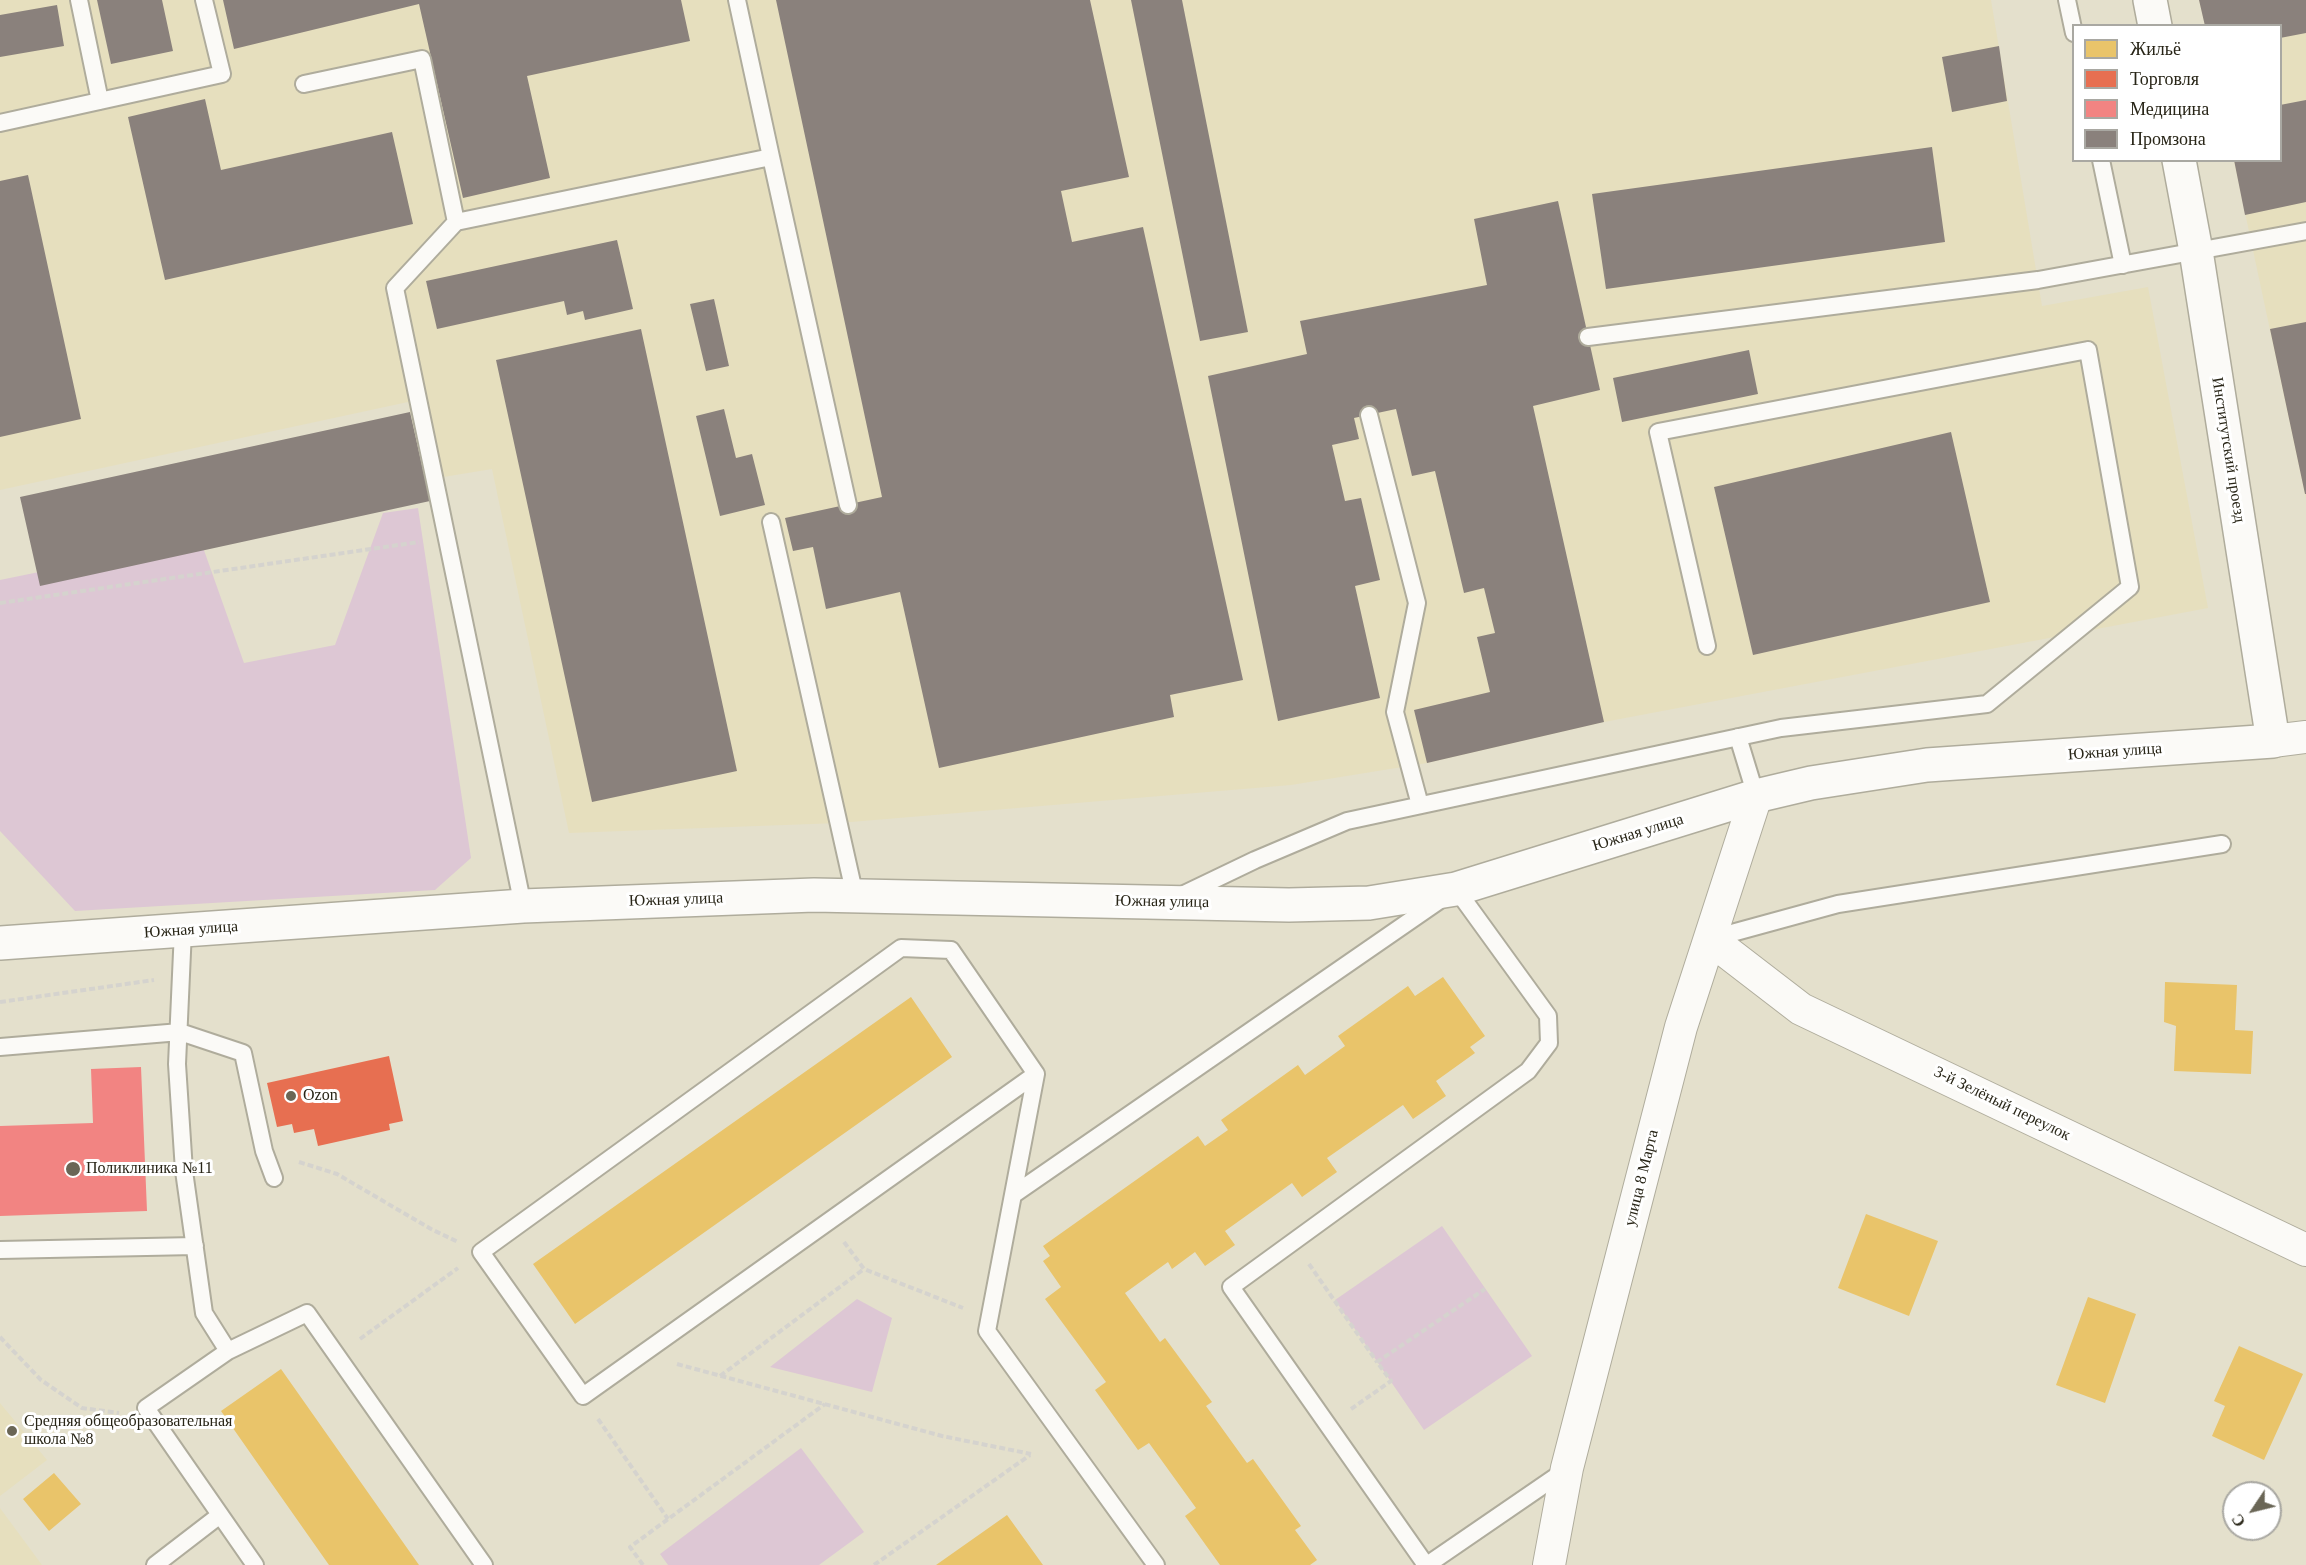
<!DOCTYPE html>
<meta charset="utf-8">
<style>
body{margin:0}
#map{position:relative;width:2306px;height:1565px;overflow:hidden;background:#e4e0cc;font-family:"Times New Roman",serif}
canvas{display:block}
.legend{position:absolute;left:2072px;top:24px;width:210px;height:138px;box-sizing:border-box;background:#fff;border:2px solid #a9a8a2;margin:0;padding:8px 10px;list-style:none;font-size:18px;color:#282517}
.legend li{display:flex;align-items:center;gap:12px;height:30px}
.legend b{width:30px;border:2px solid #a9a8a2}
.north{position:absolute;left:2222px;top:1481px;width:60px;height:60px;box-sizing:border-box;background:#fff;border:2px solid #a9a8a2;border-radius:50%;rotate:235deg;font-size:16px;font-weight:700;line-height:24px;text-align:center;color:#282517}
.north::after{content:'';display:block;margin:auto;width:21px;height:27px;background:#6a6656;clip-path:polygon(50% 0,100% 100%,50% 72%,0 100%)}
</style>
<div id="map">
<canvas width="2306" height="1565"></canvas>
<ul class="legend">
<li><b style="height:16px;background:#e9c46a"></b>Жильё</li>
<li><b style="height:16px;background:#e76f51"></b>Торговля</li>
<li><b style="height:16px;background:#f28482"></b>Медицина</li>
<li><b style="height:16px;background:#8a817c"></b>Промзона</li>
</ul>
<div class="north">С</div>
</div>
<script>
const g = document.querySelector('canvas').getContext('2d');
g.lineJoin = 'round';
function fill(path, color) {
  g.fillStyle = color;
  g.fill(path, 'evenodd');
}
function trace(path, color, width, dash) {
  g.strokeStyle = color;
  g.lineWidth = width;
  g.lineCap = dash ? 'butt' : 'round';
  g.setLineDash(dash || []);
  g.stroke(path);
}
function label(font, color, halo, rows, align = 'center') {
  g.font = font + ' "Times New Roman",serif';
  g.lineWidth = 6;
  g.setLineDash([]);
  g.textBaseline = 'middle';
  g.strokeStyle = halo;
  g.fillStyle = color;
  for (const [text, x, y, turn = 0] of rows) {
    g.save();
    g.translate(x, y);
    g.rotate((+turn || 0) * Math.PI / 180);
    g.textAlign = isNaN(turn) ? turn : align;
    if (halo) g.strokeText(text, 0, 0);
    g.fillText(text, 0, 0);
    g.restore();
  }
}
fill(new Path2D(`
 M 0,0 L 1991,0 L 2042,306 L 2148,287 L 2208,608 L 1604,722 L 1427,763 L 1291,785 L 839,823 L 569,833 L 492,469 L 425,480 L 408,402 L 0,490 Z
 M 2199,0 L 2306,0 L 2306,499 L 2234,161 L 2280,160 L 2280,26 L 2205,25 Z
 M 0,1403 L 47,1460 L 0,1496 Z
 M 0,1508 L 42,1565 L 0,1565 Z`), '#e6dfbe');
fill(new Path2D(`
 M 418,508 L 471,858 L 435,890 L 75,911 L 0,831 L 0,580 L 200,539 L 244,663 L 335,645 L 383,513 Z
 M 1442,1226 L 1532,1356 L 1424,1430 L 1335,1300 Z
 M 857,1299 L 892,1318 L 872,1392 L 770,1367 Z
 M 801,1448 L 864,1532 L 819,1565 L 668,1565 L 660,1554 Z`), '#ddc7d4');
fill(new Path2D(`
 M 1443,977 L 1485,1036 L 1470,1047 L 1475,1053 L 1436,1081 L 1446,1096 L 1413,1119 L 1403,1105 L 1327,1158 L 1337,1172 L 1302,1197 L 1292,1183 L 1225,1231 L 1235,1245 L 1205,1266 L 1195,1252 L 1172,1269 L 1168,1262 L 1125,1293 L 1160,1342 L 1165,1338 L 1212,1402 L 1206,1406 L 1247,1463 L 1253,1459 L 1301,1526 L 1295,1530 L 1317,1560 L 1310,1565 L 1220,1565 L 1185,1516 L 1196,1508 L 1149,1443 L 1138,1450 L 1095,1390 L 1106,1382 L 1045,1299 L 1061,1287 L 1043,1261 L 1050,1256 L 1043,1246 L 1198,1136 L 1205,1146 L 1228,1130 L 1221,1120 L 1298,1065 L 1305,1075 L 1345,1046 L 1338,1036 L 1408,986 L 1415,996 Z
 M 2165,982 L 2237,985 L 2235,1030 L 2253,1031 L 2251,1074 L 2174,1071 L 2176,1026 L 2164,1022 Z
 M 911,997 L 952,1057 L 575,1324 L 533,1264 Z
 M 1866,1214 L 1938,1241 L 1909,1316 L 1838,1288 Z
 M 2088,1297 L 2136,1314 L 2105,1403 L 2056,1385 Z
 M 2239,1346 L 2303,1374 L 2264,1460 L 2212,1436 L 2225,1406 L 2214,1401 Z
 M 281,1369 L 419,1565 L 329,1565 L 265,1474 L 221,1411 Z
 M 54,1473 L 81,1504 L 49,1531 L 23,1499 Z
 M 1007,1515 L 1043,1565 L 936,1565 Z`), '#e9c46a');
fill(new Path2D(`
 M 389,1056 L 403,1121 L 389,1124 L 390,1130 L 318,1146 L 314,1129 L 294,1133 L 292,1124 L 277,1127 L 267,1083 Z`), '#e76f51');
fill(new Path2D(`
 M 141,1067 L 147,1211 L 0,1216 L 0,1126 L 93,1123 L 91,1069 Z`), '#f28482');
fill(new Path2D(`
 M 97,0 L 162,0 L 173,51 L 111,64 Z
 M 223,0 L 681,0 L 690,41 L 527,76 L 550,178 L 463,198 L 419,4 L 234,49 Z
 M 776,0 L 1090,0 L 1129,177 L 1061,191 L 1072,242 L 1143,227 L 1243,680 L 1170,695 L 1174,717 L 939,768 L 900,592 L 826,609 L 813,547 L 793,551 L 785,518 L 882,497 Z
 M 1131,0 L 1182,0 L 1248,332 L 1200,341 Z
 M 2199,0 L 2306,0 L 2306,33 L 2280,38 L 2280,26 L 2205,26 Z
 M 57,5 L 64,46 L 0,57 L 0,15 Z
 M 1999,46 L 2007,101 L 1952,112 L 1942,57 Z
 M 205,99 L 221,170 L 392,132 L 413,224 L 165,280 L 128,117 Z
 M 2306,100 L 2306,202 L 2245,215 L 2234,160 L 2280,160 L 2280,105 Z
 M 1932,147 L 1945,242 L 1606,289 L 1592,194 Z
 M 28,175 L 81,419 L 0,437 L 0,181 Z
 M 1558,201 L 1600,390 L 1533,406 L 1604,722 L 1427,763 L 1414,710 L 1490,692 L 1477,637 L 1495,633 L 1484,588 L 1464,593 L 1435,471 L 1412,476 L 1396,409 L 1354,418 L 1359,439 L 1332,445 L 1345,501 L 1361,498 L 1380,580 L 1355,586 L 1380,698 L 1278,721 L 1208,376 L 1307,354 L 1300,321 L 1487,285 L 1474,219 Z
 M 617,240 L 633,309 L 585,320 L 583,311 L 567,315 L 564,301 L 437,329 L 426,281 Z
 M 714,299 L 729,366 L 706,371 L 690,304 Z
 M 2306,322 L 2306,494 L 2305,494 L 2270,329 Z
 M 641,329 L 737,771 L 592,802 L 496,360 Z
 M 1749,350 L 1758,394 L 1622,422 L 1613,378 Z
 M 724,409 L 736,458 L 752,454 L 765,505 L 720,516 L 696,416 Z
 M 410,412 L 430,501 L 40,586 L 20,497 Z
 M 1951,432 L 1990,602 L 1753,655 L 1714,487 Z`), '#8a817c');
const service = new Path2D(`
 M 79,0 L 100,101
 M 2067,0 L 2074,33
 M 304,84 L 422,59 L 456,222
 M 0,123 L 222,74 L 204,0
 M 771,157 L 848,505
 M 2101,160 L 2123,265
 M 1588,337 L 2038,280 L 2306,231
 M 1369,415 L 1417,603 L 1395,712 L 1420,805
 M 771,522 L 855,896
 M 1738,737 L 1756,796
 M 1180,896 L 1255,860 L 1347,821 L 1781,728 L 1987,704 L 2130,587 L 2088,350 L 1658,432 L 1707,646
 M 523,906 L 395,288 L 456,222 L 771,157 L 737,0
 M 183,930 L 177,1064 L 184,1171 L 204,1313 L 228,1351
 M 1710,939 L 1838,904 L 2222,844
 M 0,1047 L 180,1032 L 243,1053 L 264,1151 L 274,1178
 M 1036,1074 L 583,1396 L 481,1252 L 901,948 L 951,950 L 1036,1074 L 987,1331 L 1156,1565
 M 1013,1195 L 1456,889 L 1548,1016 L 1549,1043 L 1528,1071 L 1231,1287 L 1426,1565
 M 0,1250 L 195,1246
 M 155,1565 L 220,1515
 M 255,1565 L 146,1408 L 228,1351 L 307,1313 L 484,1565
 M 1427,1565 L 1567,1469`);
const minor = new Path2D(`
 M 2273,741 L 2306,737
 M 1710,939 L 1801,1009 L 2306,1250
 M 1549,1565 L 1567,1468 L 1681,1027 L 1756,796`);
const tertiary = new Path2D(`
 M 2150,0 L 2155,26
 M 0,943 L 523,906 L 814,895 L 1289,905 L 1369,903 L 1456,889 L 1756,796 L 1811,783 L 1927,765 L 2273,741 L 2196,251 L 2179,160`);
trace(service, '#afac9c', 20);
trace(minor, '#afac9c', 34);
trace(tertiary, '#afac9c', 36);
trace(new Path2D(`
 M 0,603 L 419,542
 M 0,1002 L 154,980
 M 299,1162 L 337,1174 L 431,1229 L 458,1242
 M 844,1242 L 864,1269 L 963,1308
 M 1309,1264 L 1377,1362
 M 0,1337 L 41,1380 L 82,1408 L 119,1413
 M 360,1339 L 458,1268
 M 677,1364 L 942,1436 L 1031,1454
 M 720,1376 L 864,1269
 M 1351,1409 L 1391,1381 L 1377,1362 L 1485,1289
 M 598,1419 L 668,1519
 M 643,1565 L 630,1547 L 825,1404
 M 874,1565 L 1030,1455`), '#d5d3ce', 4, [6, 3]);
trace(service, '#fbfaf7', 16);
trace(minor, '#fbfaf7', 32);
trace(tertiary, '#fbfaf7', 33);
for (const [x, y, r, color] of [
 [291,1096,6,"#6a6656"],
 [73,1169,8,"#6a6656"],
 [12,1431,6,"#6a6656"]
]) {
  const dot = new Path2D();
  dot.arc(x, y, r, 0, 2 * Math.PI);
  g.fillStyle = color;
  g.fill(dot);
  trace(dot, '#fff', 2);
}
label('16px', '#282517', '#fff', [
 ["Институтский проезд",2228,450,81],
 ["Южная улица",2115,752,-4],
 ["Южная улица",1638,833,-17],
 ["Южная улица",676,900,-2],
 ["Южная улица",1162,902,1],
 ["Южная улица",191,930,-4],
 ["3-й Зелёный переулок",2002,1104,26],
 ["улица 8 Марта",1642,1178,-76]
]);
label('16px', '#282517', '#fff', [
 ["Ozon",303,1096],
 ["Поликлиника №11",86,1169],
 ["Средняя общеобразовательная",24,1422],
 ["школа №8",24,1440]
], 'left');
</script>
